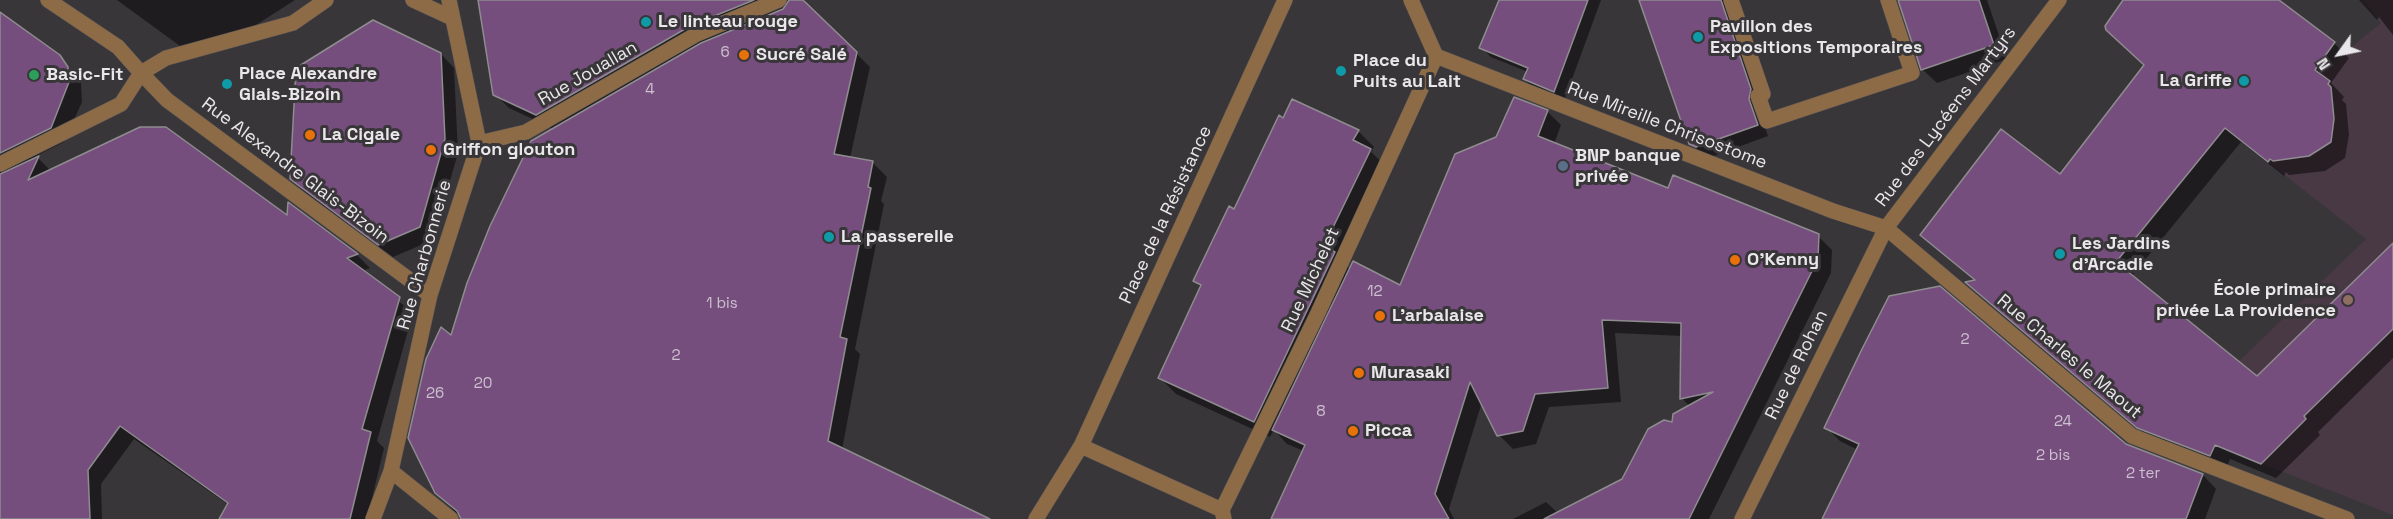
<!DOCTYPE html>
<meta charset="utf-8">
<style>
body{margin:0}
#map{position:relative;width:2393px;height:519px;overflow:hidden;background:#393639;font-family:"Space Grotesk",sans-serif}
canvas{display:block}
.north{position:absolute;left:2309px;top:24px;width:60px;height:60px;-webkit-text-stroke:4px #393639;paint-order:stroke;rotate:237deg;font-size:16px;font-weight:700;line-height:24px;text-align:center;color:#e9e7e9}
.north::after{content:'';display:block;margin:auto;width:21px;height:27px;background:#e9e7e9;clip-path:polygon(50% 0,100% 100%,50% 72%,0 100%)}
</style>
<div id="map">
<canvas width="2393" height="519"></canvas>
<div class="north">N</div>
</div>
<script>
const g = document.querySelector('canvas').getContext('2d');
g.lineJoin = 'round';
function fill(path, color) {
  g.fillStyle = color;
  g.fill(path, 'evenodd');
}
function trace(path, color, width, dash) {
  g.strokeStyle = color;
  g.lineWidth = width;
  g.lineCap = dash ? 'butt' : 'round';
  g.setLineDash(dash || []);
  g.stroke(path);
}
function label(font, color, halo, rows, align = 'center') {
  g.font = font + ' "Space Grotesk",sans-serif';
  g.lineWidth = 6;
  g.setLineDash([]);
  g.textBaseline = 'middle';
  g.strokeStyle = halo;
  g.fillStyle = color;
  for (const [text, x, y, turn = 0] of rows) {
    g.save();
    g.translate(x, y);
    g.rotate((+turn || 0) * Math.PI / 180);
    g.textAlign = isNaN(turn) ? turn : align;
    if (halo) g.strokeText(text, 0, 0);
    g.fillText(text, 0, 0);
    g.restore();
  }
}
fill(new Path2D(`
 M 2363,0 L 2393,0 L 2393,515 L 2196,438 L 2238,362 L 2366,239 L 2268,162 L 2270,159 L 2274,162 L 2277,158 L 2320,149 L 2317,146 L 2333,109 L 2331,92 L 2328,84 L 2330,81 L 2327,78 L 2324,82 L 2316,76 L 2381,23 Z`), '#493945');
fill(new Path2D(`
 M 117,0 L 295,0 L 220,48 L 180,46 Z
 M 480,0 L 805,0 L 810,16 L 816,14 L 870,67 L 850,158 L 873,163 L 887,177 L 881,201 L 884,204 L 855,349 L 860,354 L 842,450 L 986,519 L 462,519 L 436,492 L 452,337 L 554,129 L 509,108 L 495,94 Z
 M 1501,0 L 1601,0 L 1564,101 L 1534,89 L 1524,79 L 1528,72 L 1491,57 L 1481,47 Z
 M 1641,0 L 1737,0 L 1762,102 L 1759,111 L 1768,136 L 1708,158 L 1690,143 Z
 M 1896,0 L 1987,0 L 2007,59 L 1937,83 L 1922,69 L 1901,5 Z
 M 2126,0 L 2276,0 L 2334,43 L 2349,58 L 2331,83 L 2344,97 L 2342,100 L 2346,104 L 2349,135 L 2345,158 L 2325,171 L 2289,175 L 2286,172 L 2284,176 L 2241,142 L 2131,277 L 2258,378 L 2393,245 L 2393,358 L 2318,432 L 2320,435 L 2276,478 L 2230,459 L 2226,470 L 2154,442 L 1982,297 L 1968,283 L 1975,281 L 1922,235 L 2061,176 L 2145,67 L 2128,50 Z
 M 2359,0 L 2393,0 L 2393,35 L 2379,17 L 2377,20 Z
 M 0,14 L 63,61 L 81,83 L 82,102 L 64,142 L 36,156 L 51,171 L 289,218 L 289,205 L 357,255 L 370,268 L 362,271 L 413,313 L 377,441 L 384,448 L 367,519 L 221,519 L 229,505 L 134,439 L 101,484 L 102,519 L 0,519 Z
 M 441,54 L 454,68 L 458,153 L 433,240 L 393,257 L 305,192 L 291,178 Z
 M 1547,111 L 1561,125 L 1554,144 L 1669,190 L 1818,236 L 1832,250 L 1831,273 L 1709,519 L 1513,519 L 1546,502 L 1558,513 L 1623,480 L 1690,407 L 1682,398 L 1682,336 L 1615,333 L 1621,402 L 1549,407 L 1536,444 L 1513,449 L 1499,435 L 1482,402 L 1449,509 L 1454,519 L 1273,519 L 1304,451 L 1287,444 L 1274,430 L 1270,437 L 1176,394 L 1160,378 L 1201,288 L 1195,281 L 1235,212 L 1358,131 L 1374,147 L 1371,152 L 1386,166 L 1341,260 L 1350,269 L 1401,287 L 1497,139 Z
 M 1826,427 L 2125,445 L 2203,475 L 2216,489 L 2205,519 L 1824,519 L 1858,450 L 1840,441 Z`), '#0007');
const building = new Path2D(`
 M 478,0 L 754,0 L 692,25 L 536,115 L 493,95 Z
 M 789,0 L 803,0 L 857,52 L 834,154 L 873,161 L 868,187 L 871,188 L 840,337 L 847,339 L 828,441 L 990,519 L 461,519 L 457,511 L 435,493 L 408,438 L 426,359 L 441,327 L 451,335 L 467,283 L 490,226 L 531,141 L 701,43 L 783,9 Z
 M 1499,0 L 1588,0 L 1554,92 L 1523,79 L 1528,68 L 1479,48 Z
 M 1639,0 L 1721,0 L 1751,89 L 1749,99 L 1758,125 L 1696,147 L 1689,144 Z
 M 1898,0 L 1979,0 L 1994,45 L 1921,70 Z
 M 2123,0 L 2279,0 L 2335,42 L 2315,70 L 2330,81 L 2328,84 L 2331,87 L 2334,119 L 2331,142 L 2309,156 L 2273,161 L 2270,159 L 2268,162 L 2225,128 L 2116,262 L 2257,376 L 2393,243 L 2393,329 L 2304,416 L 2306,419 L 2261,464 L 2215,445 L 2210,456 L 2137,428 L 1965,282 L 1975,280 L 1920,235 L 2001,129 L 2060,174 L 2144,65 L 2106,30 L 2105,26 Z
 M 0,12 L 60,55 L 68,67 L 69,82 L 51,128 L 0,153 Z
 M 373,20 L 441,53 L 445,139 L 420,227 L 378,245 L 290,179 L 296,68 Z
 M 1514,97 L 1548,110 L 1538,136 L 1668,188 L 1673,175 L 1819,234 L 1818,259 L 1689,519 L 1544,519 L 1622,479 L 1648,429 L 1664,420 L 1672,422 L 1673,414 L 1713,392 L 1680,399 L 1681,323 L 1602,320 L 1608,388 L 1535,394 L 1523,431 L 1497,436 L 1470,382 L 1435,494 L 1449,519 L 1271,519 L 1305,445 L 1272,430 L 1353,261 L 1400,285 L 1455,154 L 1496,137 Z
 M 1292,99 L 1359,130 L 1353,140 L 1371,149 L 1324,246 L 1335,252 L 1254,422 L 1158,378 L 1201,285 L 1193,281 L 1229,206 L 1234,209 L 1279,115 L 1283,118 Z
 M 140,127 L 166,127 L 287,215 L 288,202 L 358,254 L 347,258 L 400,297 L 362,429 L 371,432 L 350,519 L 219,519 L 228,503 L 120,426 L 88,470 L 90,519 L 0,519 L 0,174 L 39,156 L 28,180 Z
 M 1940,286 L 2126,444 L 2203,474 L 2186,519 L 1822,519 L 1859,444 L 1824,428 L 1862,349 L 1889,296 Z`);
fill(building, '#764e7e');
trace(building, '#8f8c90', 1.5);
const pedestrian = new Path2D(`
 M 326,0 L 293,23 L 166,58 L 141,73 L 167,100 L 430,295
 M 413,0 L 452,18
 M 1731,0 L 1763,94 L 1758,96 L 1767,121 L 1912,73 L 1888,0
 M 479,143 L 526,132 L 697,34 L 779,0
 M 1081,446 L 1222,510
 M 391,471 L 451,519
 M 373,519 L 391,471 L 430,295 L 479,143 L 449,0
 M 1036,519 L 1081,446 L 1285,0`);
const minor = new Path2D(`
 M 1411,0 L 1436,56
 M 1436,56 L 1833,211 L 1886,228 L 2132,436 L 2347,519
 M 0,164 L 121,104 L 141,73 L 118,47 L 48,0
 M 1224,519 L 1222,510 L 1318,313 L 1436,56`);
const tertiary = new Path2D(`
 M 1742,519 L 1886,228 L 2059,0`);
trace(pedestrian, '#555255', 16);
trace(minor, '#555255', 16);
trace(tertiary, '#555255', 16);
trace(pedestrian, '#8c6b46', 15);
trace(minor, '#8c6b46', 15);
trace(tertiary, '#8c6b46', 15);
for (const [x, y, r, color] of [
 [646,22,6,"#0f9aa8"],
 [1698,37,6,"#0f9aa8"],
 [744,55,6,"#e8710a"],
 [1341,71,6,"#0f9aa8"],
 [34,75,6,"#2e9e5b"],
 [2244,81,6,"#0f9aa8"],
 [227,84,6,"#0f9aa8"],
 [310,135,6,"#e8710a"],
 [431,150,6,"#e8710a"],
 [1563,166,6,"#5c6f8a"],
 [829,237,6,"#0f9aa8"],
 [2060,254,6,"#0f9aa8"],
 [1735,260,6,"#e8710a"],
 [2348,300,6,"#8d6e63"],
 [1380,316,6,"#e8710a"],
 [1359,373,6,"#e8710a"],
 [1353,431,6,"#e8710a"]
]) {
  const dot = new Path2D();
  dot.arc(x, y, r, 0, 2 * Math.PI);
  g.fillStyle = color;
  g.fill(dot);
  trace(dot, '#393639', 2);
}
label('15px', '#ccc1ce', null, [
 ["6",725,53],
 ["4",650,90],
 ["12",1375,292],
 ["1 bis",722,304],
 ["2",1965,340],
 ["2",676,356],
 ["20",483,384],
 ["26",435,394],
 ["8",1321,412],
 ["24",2063,422],
 ["2 bis",2053,456],
 ["2 ter",2143,474]
]);
label('bold 18px', '#e9e7e9', '#393639', [
 ["Le linteau rouge",658,22],
 ["Pavillon des",1710,27],
 ["Expositions Temporaires",1710,48],
 ["Sucré Salé",756,55],
 ["Place du",1353,61],
 ["Puits au Lait",1353,82],
 ["Place Alexandre",239,74],
 ["Glais-Bizoin",239,95],
 ["Basic-Fit",46,75],
 ["La Griffe",2232,81,"right"],
 ["La Cigale",322,135],
 ["Griffon glouton",443,150],
 ["BNP banque",1575,156],
 ["privée",1575,177],
 ["La passerelle",841,237],
 ["Les Jardins",2072,244],
 ["d'Arcadie",2072,265],
 ["O'Kenny",1747,260],
 ["École primaire",2336,290,"right"],
 ["privée La Providence",2336,311,"right"],
 ["L'arbalaise",1392,316],
 ["Murasaki",1371,373],
 ["Picca",1365,431]
], 'left');
label('18px', '#e9e7e9', '#393639', [
 ["Rue Jouallan",588,74,-30],
 ["Rue des Lycéens Martyrs",1946,117,-53],
 ["Rue Mireille Chrisostome",1667,126,21],
 ["Rue Alexandre Glais-Bizoin",295,171,37],
 ["Place de la Résistance",1166,215,-65],
 ["Rue Charbonnerie",425,255,-74],
 ["Rue Michelet",1311,280,-65],
 ["Rue Charles le Maout",2069,357,40],
 ["Rue de Rohan",1797,365,-64]
]);
</script>
